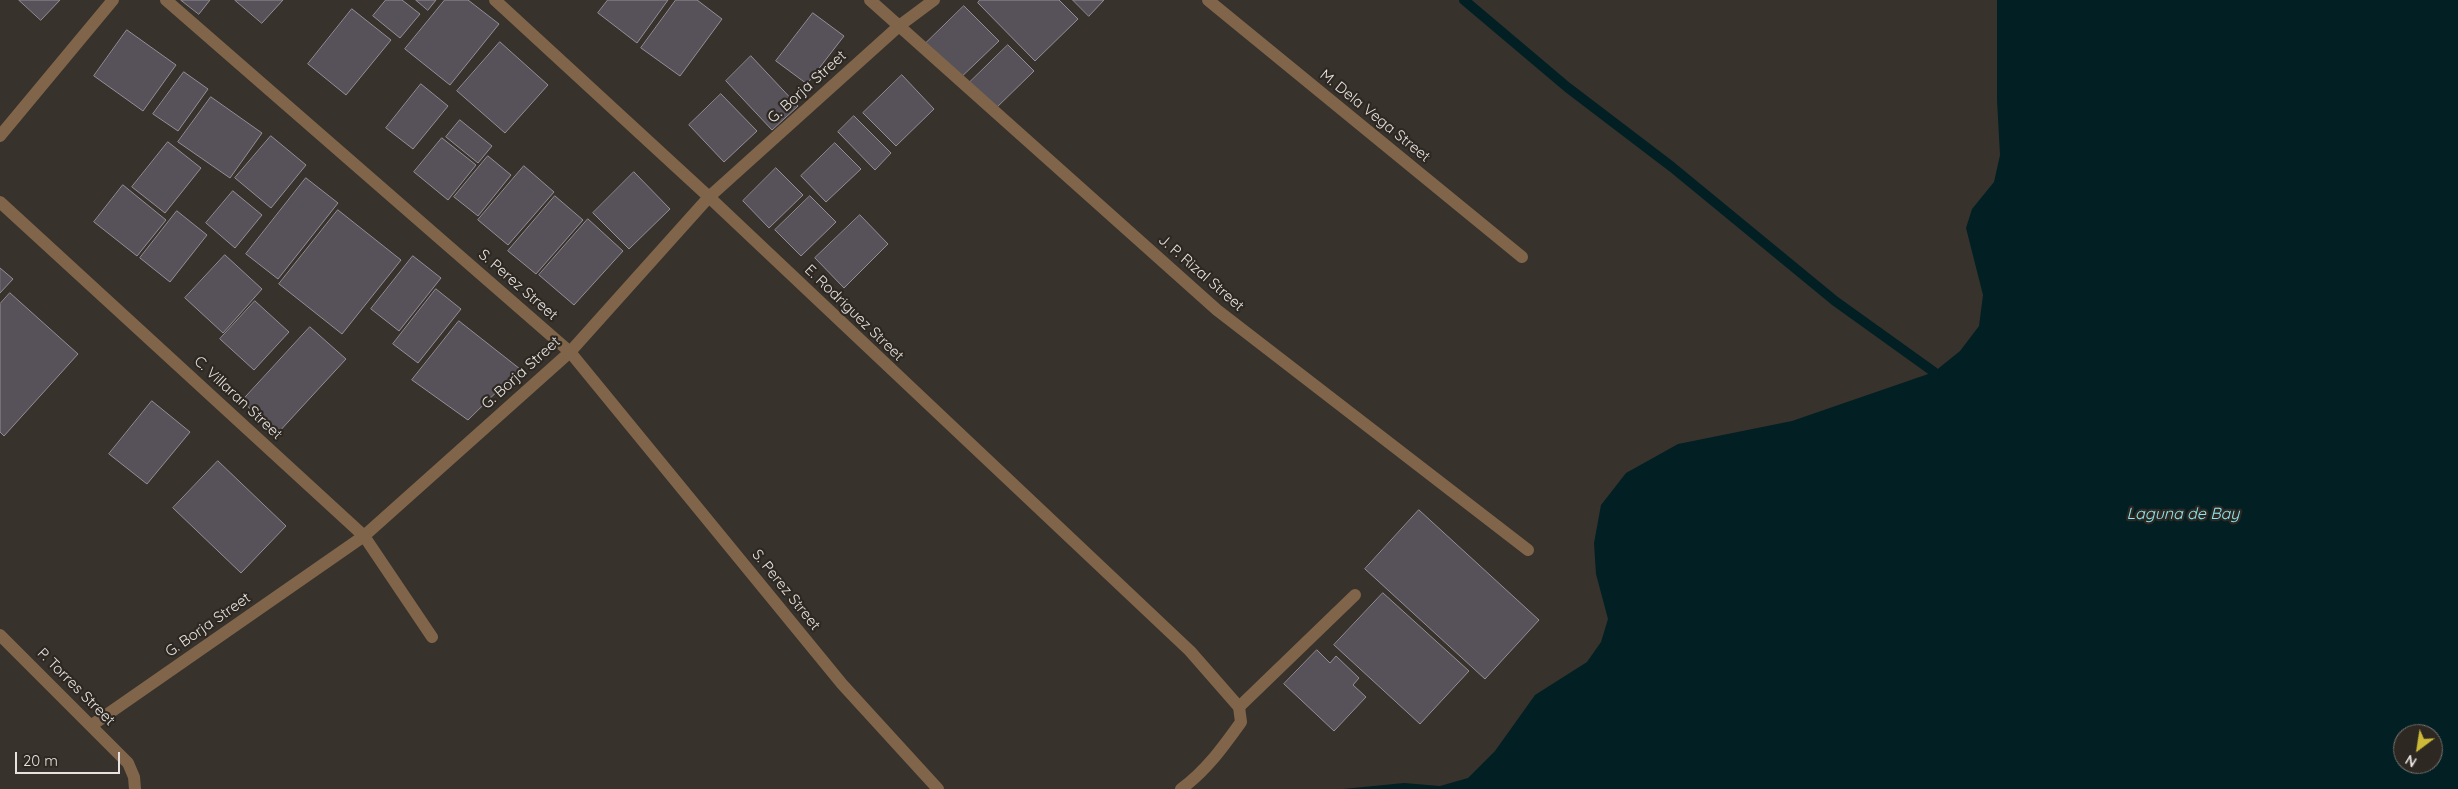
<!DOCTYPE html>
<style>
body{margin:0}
#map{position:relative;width:2458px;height:789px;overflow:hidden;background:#38322c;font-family:Quicksand,sans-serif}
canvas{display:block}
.north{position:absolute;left:2393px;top:724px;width:50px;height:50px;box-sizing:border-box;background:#2e2822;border:1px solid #78726e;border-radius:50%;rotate:211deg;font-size:14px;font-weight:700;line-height:20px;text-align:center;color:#e7e2df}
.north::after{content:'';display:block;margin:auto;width:18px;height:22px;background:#cdb938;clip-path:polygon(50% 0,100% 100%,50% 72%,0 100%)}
.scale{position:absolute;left:15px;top:752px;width:105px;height:22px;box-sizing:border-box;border:2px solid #e7e2df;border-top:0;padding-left:6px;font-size:15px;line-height:18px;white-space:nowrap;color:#e7e2df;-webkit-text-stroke:4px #2e2822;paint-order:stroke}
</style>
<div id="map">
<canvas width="2458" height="789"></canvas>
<div class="north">N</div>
<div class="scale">20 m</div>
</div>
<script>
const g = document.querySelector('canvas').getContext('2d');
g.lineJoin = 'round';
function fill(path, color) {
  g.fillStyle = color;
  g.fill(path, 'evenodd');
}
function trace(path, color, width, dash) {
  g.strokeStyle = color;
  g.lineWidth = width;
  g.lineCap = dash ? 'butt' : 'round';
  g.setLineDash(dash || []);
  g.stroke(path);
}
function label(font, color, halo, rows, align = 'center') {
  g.font = font + ' Quicksand,sans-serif';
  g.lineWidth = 4.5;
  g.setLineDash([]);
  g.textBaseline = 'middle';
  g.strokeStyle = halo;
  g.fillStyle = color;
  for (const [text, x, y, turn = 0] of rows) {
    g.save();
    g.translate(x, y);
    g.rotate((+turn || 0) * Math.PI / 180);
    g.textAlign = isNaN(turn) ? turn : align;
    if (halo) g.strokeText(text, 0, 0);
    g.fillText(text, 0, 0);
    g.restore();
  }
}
fill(new Path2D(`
 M 1997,0 L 2458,0 L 2458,789 L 1343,789 L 1404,783 L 1440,786 L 1468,778 L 1495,751 L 1535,695 L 1587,662 L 1601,642 L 1608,619 L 1596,574 L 1594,543 L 1601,505 L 1626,473 L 1678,444 L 1792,421 L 1934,372 L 1960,351 L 1979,326 L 1983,295 L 1966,228 L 1972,209 L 1994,182 L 2000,155 L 1997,100 ZM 2403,734 L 2433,734 L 2433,764 L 2403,764 Z`), '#022023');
trace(new Path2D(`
 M 1464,0 L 1567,87 L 1672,167 L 1835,301 L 1934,372`), '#022023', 10);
const building = new Path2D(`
 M 19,0 L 60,0 L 41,20 Z
 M 181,0 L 210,0 L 199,14 Z
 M 235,0 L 283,0 L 262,23 Z
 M 386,0 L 402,0 L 420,14 L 400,38 L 373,16 Z
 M 416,0 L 436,0 L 428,10 Z
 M 445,0 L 468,0 L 499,24 L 450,85 L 405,49 Z
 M 608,0 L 668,0 L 637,43 L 598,13 Z
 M 676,0 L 697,0 L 722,19 L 680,76 L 641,48 Z
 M 980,0 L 1059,0 L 1078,19 L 1035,61 L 978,3 Z
 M 1073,0 L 1104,0 L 1089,16 Z
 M 964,6 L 999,41 L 955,83 L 921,48 Z
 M 352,9 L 391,40 L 346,95 L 308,64 Z
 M 813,13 L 844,36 L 807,84 L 776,61 Z
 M 127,30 L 176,65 L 143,111 L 94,76 Z
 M 500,42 L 548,85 L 505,133 L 457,91 Z
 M 1008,45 L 1034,71 L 992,112 L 966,86 Z
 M 751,56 L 798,106 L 772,130 L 726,81 Z
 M 184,72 L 208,89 L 178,131 L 153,114 Z
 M 902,75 L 934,109 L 896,146 L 863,113 Z
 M 421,84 L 448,106 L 413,149 L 386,128 Z
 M 721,94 L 757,131 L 724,162 L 689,125 Z
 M 211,97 L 262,133 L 230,178 L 178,142 Z
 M 854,116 L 891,153 L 875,170 L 838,132 Z
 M 460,120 L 492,146 L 478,163 L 446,137 Z
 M 271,136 L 306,165 L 271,208 L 235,178 Z
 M 442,138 L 476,165 L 448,200 L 414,172 Z
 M 168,142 L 201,168 L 165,213 L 132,187 Z
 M 835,143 L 861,169 L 826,202 L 801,176 Z
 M 488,156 L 511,175 L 478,216 L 454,197 Z
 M 524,166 L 554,192 L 508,245 L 478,220 Z
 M 776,168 L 803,195 L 769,228 L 743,201 Z
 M 634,172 L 670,209 L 629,249 L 593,213 Z
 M 306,178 L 338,203 L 278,279 L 246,254 Z
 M 123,185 L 166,220 L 137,256 L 94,222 Z
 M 233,191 L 262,215 L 235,248 L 206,223 Z
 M 555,196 L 583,220 L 536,274 L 508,251 Z
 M 810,196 L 836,222 L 801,256 L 775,230 Z
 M 338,210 L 401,260 L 342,334 L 279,284 Z
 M 177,211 L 207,235 L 170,282 L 140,258 Z
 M 860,215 L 888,244 L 844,288 L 815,258 Z
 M 588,219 L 623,251 L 574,305 L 539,275 Z
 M 225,255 L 262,289 L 223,333 L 185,298 Z
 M 413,256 L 441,278 L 399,331 L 371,309 Z
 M 0,268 L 13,279 L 0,293 Z
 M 436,289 L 461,309 L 418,363 L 393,344 Z
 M 10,293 L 78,354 L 4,436 L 0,432 L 0,304 Z
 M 255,301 L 289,332 L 254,370 L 220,339 Z
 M 459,321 L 520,369 L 468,420 L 412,380 Z
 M 310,327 L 346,359 L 277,434 L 242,401 Z
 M 152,401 L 190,432 L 147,484 L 109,454 Z
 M 218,461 L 286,526 L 241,573 L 173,508 Z
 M 1419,510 L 1539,620 L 1485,679 L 1365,569 Z
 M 1383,593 L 1469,671 L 1420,724 L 1334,645 Z
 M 1317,650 L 1330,663 L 1336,656 L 1359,678 L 1353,685 L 1366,697 L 1334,731 L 1284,684 Z`);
fill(building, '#575259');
trace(building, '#948e96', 1);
trace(new Path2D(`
 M 1239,707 L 1355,595`), '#81654a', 12);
trace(new Path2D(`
 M 166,0 L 570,352 L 842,684 L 938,789
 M 495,0 L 709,197 L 1190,651 L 1239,707 L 1241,722 C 1223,747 1206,771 1181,789
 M 870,0 L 1217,310 L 1528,550
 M 1208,0 L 1522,257
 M 0,136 L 113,0
 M 0,202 L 364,536 L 432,637
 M 0,635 L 128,763 L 134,777 L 135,789
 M 92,725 L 364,536 L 570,352 L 709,197 L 899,26 L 934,0`), '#81654a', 12);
label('15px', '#e7e2df', '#2e2822', [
 ["G. Borja Street",807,87,-42],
 ["M. Dela Vega Street",1375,116,39],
 ["J. P. Rizal Street",1201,273,41],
 ["S. Perez Street",518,285,41],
 ["E. Rodriguez Street",854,313,44],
 ["G. Borja Street",521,373,-42],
 ["C. Villaran Street",238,398,43],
 ["S. Perez Street",786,590,51],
 ["G. Borja Street",208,625,-35],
 ["P. Torres Street",76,687,45]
]);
label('italic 16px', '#8ce8f3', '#2e2822', [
 ["Laguna de Bay",2183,514]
]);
</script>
